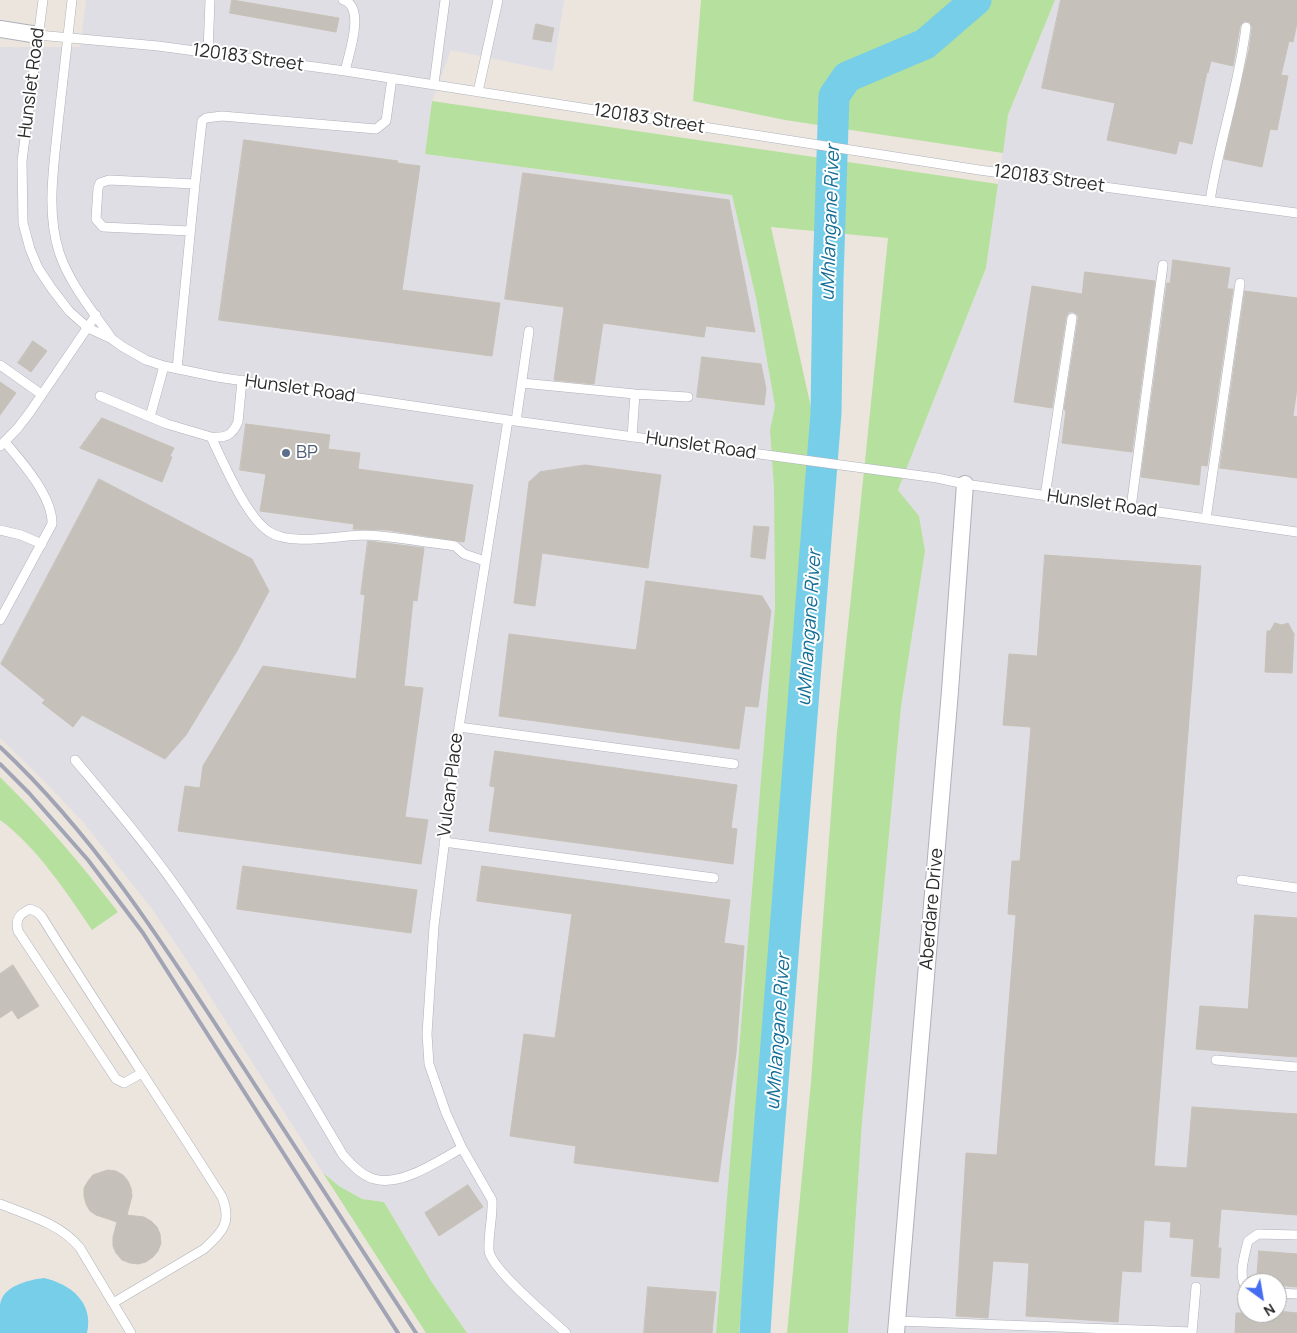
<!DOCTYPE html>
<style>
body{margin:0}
#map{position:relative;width:1297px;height:1333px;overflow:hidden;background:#ece5de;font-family:Manrope,sans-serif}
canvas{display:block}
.north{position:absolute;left:1237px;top:1273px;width:50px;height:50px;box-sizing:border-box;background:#fff;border:1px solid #aaa;border-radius:50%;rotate:148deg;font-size:14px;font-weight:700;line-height:20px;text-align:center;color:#2b2b2b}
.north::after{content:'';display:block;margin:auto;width:18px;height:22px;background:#466cf1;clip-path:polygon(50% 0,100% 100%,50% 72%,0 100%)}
</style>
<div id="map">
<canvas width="1297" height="1333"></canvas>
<div class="north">N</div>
</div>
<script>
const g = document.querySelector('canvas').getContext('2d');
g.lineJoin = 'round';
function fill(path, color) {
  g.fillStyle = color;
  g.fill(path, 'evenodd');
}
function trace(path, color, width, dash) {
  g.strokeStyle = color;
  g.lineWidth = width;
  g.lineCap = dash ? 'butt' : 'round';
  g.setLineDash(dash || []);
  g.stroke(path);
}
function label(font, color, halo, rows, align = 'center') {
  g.font = font + ' Manrope,sans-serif';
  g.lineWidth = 4;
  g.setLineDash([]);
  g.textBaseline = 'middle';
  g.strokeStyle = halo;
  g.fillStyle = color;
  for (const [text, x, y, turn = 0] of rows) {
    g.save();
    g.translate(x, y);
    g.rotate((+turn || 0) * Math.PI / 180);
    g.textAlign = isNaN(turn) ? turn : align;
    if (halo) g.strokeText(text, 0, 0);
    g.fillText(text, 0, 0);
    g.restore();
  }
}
fill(new Path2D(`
 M 86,0 L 564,0 L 553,71 L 451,50 L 432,101 L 425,154 L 732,195 L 756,298 L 775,406 L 770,430 L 774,489 L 775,607 L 716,1333 L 467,1333 L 431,1281 L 384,1202 L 362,1199 L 339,1186 L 323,1173 L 188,962 L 152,909 L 83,822 L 45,782 L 0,738 L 0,47 L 80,47 Z
 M 1055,0 L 1297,0 L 1297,1333 L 848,1333 L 862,1122 L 901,707 L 925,551 L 919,516 L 898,490 L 986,268 L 1008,115 ZM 1247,1283 L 1277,1283 L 1277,1313 L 1247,1313 Z`), '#e0dee5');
fill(new Path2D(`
 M 701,0 L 1055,0 L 1008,115 L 1003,153 L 785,120 L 693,101 Z
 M 432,101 L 998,184 L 986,268 L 898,490 L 919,516 L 925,551 L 901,707 L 862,1122 L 848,1333 L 787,1333 L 811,1082 L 837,732 L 888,238 L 771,227 L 814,421 L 793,663 L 773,963 L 739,1333 L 716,1333 L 775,607 L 774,489 L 770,430 L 775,406 L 756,298 L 732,195 L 425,154 Z
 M 0,777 C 43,819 81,864 118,912 L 92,930 C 67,893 36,846 0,820 Z
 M 323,1173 L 339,1186 L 362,1199 L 384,1202 L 431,1281 L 467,1333 L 426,1333 Z`), '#b6e09d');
fill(new Path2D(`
 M 44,1278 C 70,1284 94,1302 87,1333 L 0,1333 C 0,1324 0,1314 0,1305 C 2,1286 28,1280 44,1278 Z`), '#76cee9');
trace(new Path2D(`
 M 755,1333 L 762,1221 L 826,413 L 828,280 L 834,96 L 847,77 L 925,44 L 976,0`), '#76cee9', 31);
const building = new Path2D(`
 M 232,0 L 339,18 L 336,32 L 230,13 Z
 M 1061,0 L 1297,0 L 1297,23 L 1293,42 L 1289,41 L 1281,75 L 1288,76 L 1277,130 L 1270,129 L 1262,167 L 1224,159 L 1249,50 L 1252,28 L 1250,22 L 1244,21 L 1240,26 L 1233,66 L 1211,61 L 1208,73 L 1207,72 L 1192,144 L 1179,141 L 1176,154 L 1107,140 L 1115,103 L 1042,88 Z
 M 536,24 L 554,28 L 551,42 L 533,39 Z
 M 244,140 L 398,161 L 397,163 L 420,166 L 402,290 L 500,303 L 492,356 L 219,320 Z
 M 523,173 L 729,200 L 755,332 L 706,326 L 704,337 L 603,323 L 594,384 L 554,380 L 564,307 L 505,299 Z
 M 1173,260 L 1230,268 L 1227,289 L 1233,289 L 1207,466 L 1201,465 L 1199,485 L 1141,477 L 1167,283 L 1170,283 Z
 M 1085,272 L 1155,281 L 1132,452 L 1062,443 L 1066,410 L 1064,410 L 1078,319 L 1078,315 L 1073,312 L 1069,312 L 1066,317 L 1052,408 L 1014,402 L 1032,286 L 1082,294 Z
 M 1245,291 L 1297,298 L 1297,388 L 1293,416 L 1297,417 L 1297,478 L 1220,468 Z
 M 33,341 L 47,351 L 31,372 L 18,363 Z
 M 702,357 L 761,364 L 766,389 L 764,405 L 697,397 Z
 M 0,382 L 16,393 L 0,415 Z
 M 102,418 L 174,448 L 170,456 L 172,457 L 162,482 L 80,448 Z
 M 246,424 L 330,435 L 328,449 L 360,453 L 358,469 L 473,485 L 464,542 L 387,530 L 353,529 L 354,524 L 260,511 L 266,474 L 240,470 Z
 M 585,465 L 661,475 L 648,568 L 542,553 L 535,606 L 514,603 L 529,482 L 540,472 Z
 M 99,479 L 252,559 L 269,591 L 237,651 L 186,735 L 165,759 L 82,715 L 73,727 L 42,703 L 45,700 L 1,664 Z
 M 754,526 L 769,527 L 765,559 L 751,557 Z
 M 368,541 L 424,548 L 417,601 L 413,600 L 404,686 L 423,688 L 405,817 L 428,820 L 421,864 L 178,831 L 185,786 L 200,788 L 203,766 L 263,666 L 356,679 L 365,595 L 361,594 Z
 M 1045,555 L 1201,566 L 1154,1166 L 1187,1168 L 1192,1107 L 1297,1114 L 1297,1215 L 1221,1209 L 1218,1248 L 1221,1248 L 1219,1278 L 1191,1276 L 1194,1239 L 1170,1237 L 1171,1222 L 1144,1220 L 1141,1272 L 1122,1271 L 1118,1322 L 1026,1316 L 1029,1263 L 993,1261 L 988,1318 L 956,1316 L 966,1153 L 997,1155 L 1016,915 L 1008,914 L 1012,861 L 1020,861 L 1031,727 L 1003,725 L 1009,654 L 1037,656 Z
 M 646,581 L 762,596 L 771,611 L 758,707 L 745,706 L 739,749 L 499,716 L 509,634 L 636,650 Z
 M 1275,623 L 1282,625 L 1288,623 L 1294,634 L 1292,673 L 1265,672 L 1267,631 L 1270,631 Z
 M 495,751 L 737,785 L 731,828 L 737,829 L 733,864 L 489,831 L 495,787 L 490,786 Z
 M 243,866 L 417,890 L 411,933 L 237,909 Z
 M 482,866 L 730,900 L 724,943 L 744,946 L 736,1053 L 718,1182 L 574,1163 L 576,1146 L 510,1136 L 524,1034 L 555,1038 L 572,914 L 477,901 Z
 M 1255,915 L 1297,918 L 1297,1057 L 1196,1049 L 1200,1006 L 1248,1009 Z
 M 13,965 L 39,1006 L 18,1019 L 12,1010 L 0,1018 L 0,974 Z
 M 108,1170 L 116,1171 L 123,1175 L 128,1181 L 131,1188 L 132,1196 L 127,1215 L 144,1217 L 151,1221 L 157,1227 L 160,1234 L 161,1243 L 158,1251 L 153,1257 L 146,1262 L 138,1264 L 130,1263 L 122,1260 L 116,1253 L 113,1246 L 113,1237 L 117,1222 L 96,1215 L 90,1211 L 86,1204 L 84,1196 L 84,1188 L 88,1181 L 93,1175 Z
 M 468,1185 L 483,1207 L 439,1236 L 425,1213 Z
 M 1259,1251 L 1297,1254 L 1297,1287 L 1277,1285 L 1277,1283 L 1265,1283 L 1265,1280 L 1257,1280 Z
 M 648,1287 L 716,1292 L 712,1333 L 644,1333 Z
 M 1277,1311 L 1297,1313 L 1297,1333 L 1235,1333 L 1236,1313 L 1277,1313 Z`);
fill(building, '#c5c0b9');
trace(building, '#c7c1b7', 1);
const service = new Path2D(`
 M 43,0 L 22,161 L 23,223 L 30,249 L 38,268 L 52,289 L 69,311 L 88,328 L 112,339 L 123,347 L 146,360 L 164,366 L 217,377 L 508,420 L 937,478 L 965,484 L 1297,532
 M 72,0 C 67,41 63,83 58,124 C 54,167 46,210 59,252 C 70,285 93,311 112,339
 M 343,0 C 366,6 349,54 345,71
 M 38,35 L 158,46 L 345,71 L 979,170 L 1297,213
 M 208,52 L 210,0
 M 434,84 L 445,0
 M 478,92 L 498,0
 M 1210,201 C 1219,142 1239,86 1246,27
 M 190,231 L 103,227 L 96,219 L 98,188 L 100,183 L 109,180 L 195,184
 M 0,365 L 41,394
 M 164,366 L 150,417 L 167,424 L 211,437 C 223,462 246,516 268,531 C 290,547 339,535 365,535 C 393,536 421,542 449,545 L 455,546 L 464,554 L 485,561
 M 177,369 L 195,184 L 202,121 L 206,118 L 222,116 L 376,129 L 386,121 L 392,78
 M 522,383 L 635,394 L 688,397
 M 100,396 L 150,417
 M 508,420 L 459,727 L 434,926 L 427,1034 L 429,1064 L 446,1113 L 462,1148 L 492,1200 C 493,1217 488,1234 489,1251 C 492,1270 550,1318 566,1333
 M 516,421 L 529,331
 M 211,437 C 225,438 232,436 238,422 L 242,380
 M 632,437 L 635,394
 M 0,446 L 17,429 L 30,412 L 96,315
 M 1045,496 L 1072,318
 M 1131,508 L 1163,265
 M 1206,519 L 1240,283
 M 0,530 L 21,535 L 42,544
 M 0,620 L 52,524 C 53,497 22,462 5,442
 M 459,727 L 734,764
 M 75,760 C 111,803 147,845 179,891 C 238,976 290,1066 343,1155 C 352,1165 361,1175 374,1179 C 402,1187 439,1160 462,1148
 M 444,842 L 714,878
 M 1241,880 L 1297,888
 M 1216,1060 L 1297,1067
 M 0,1204 C 28,1215 61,1224 80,1248 L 131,1333
 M 1247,1289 C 1237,1277 1245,1254 1248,1241 L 1258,1234 L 1297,1235
 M 1277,1293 L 1297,1294
 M 113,1303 L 204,1249 C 223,1232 232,1222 222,1197 C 163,1103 100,1011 42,917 L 37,912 L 30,909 C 19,914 15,920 18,931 L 116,1079 L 124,1083 L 142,1073
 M 897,1321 L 1192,1332
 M 1192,1333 L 1196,1287`);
const minor = new Path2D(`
 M 0,29 L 38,35
 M 896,1333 L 950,691 L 965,484`);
trace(service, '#aeb1bb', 10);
trace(minor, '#aeb1bb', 18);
trace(service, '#fff', 9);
trace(minor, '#fff', 16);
trace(new Path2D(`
 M 0,747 C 92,833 161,940 229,1045 C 292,1141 354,1237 416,1333
 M 0,764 L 29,793 L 88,860 L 143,933 L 398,1333`), '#a1a4b4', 4);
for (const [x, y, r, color] of [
 [286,453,5,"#5c6f8a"]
]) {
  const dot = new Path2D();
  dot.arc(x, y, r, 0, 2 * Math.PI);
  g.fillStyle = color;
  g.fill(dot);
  trace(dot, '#fff', 2);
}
label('18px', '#2b2b2b', '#fff', [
 ["120183 Street",248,58,8],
 ["Hunslet Road",32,83,-83],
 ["120183 Street",649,119,9],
 ["120183 Street",1049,179,8],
 ["Hunslet Road",300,389,8],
 ["Hunslet Road",701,446,8],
 ["Hunslet Road",1102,504,8],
 ["Vulcan Place",451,785,-83],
 ["Aberdare Drive",932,909,-85]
]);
label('18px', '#4e5e75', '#fff', [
 ["BP",296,453]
], 'left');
label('italic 19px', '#146e96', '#fff', [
 ["uMhlangane River",831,223,-88],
 ["uMhlangane River",810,628,-86],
 ["uMhlangane River",779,1032,-86]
]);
</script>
